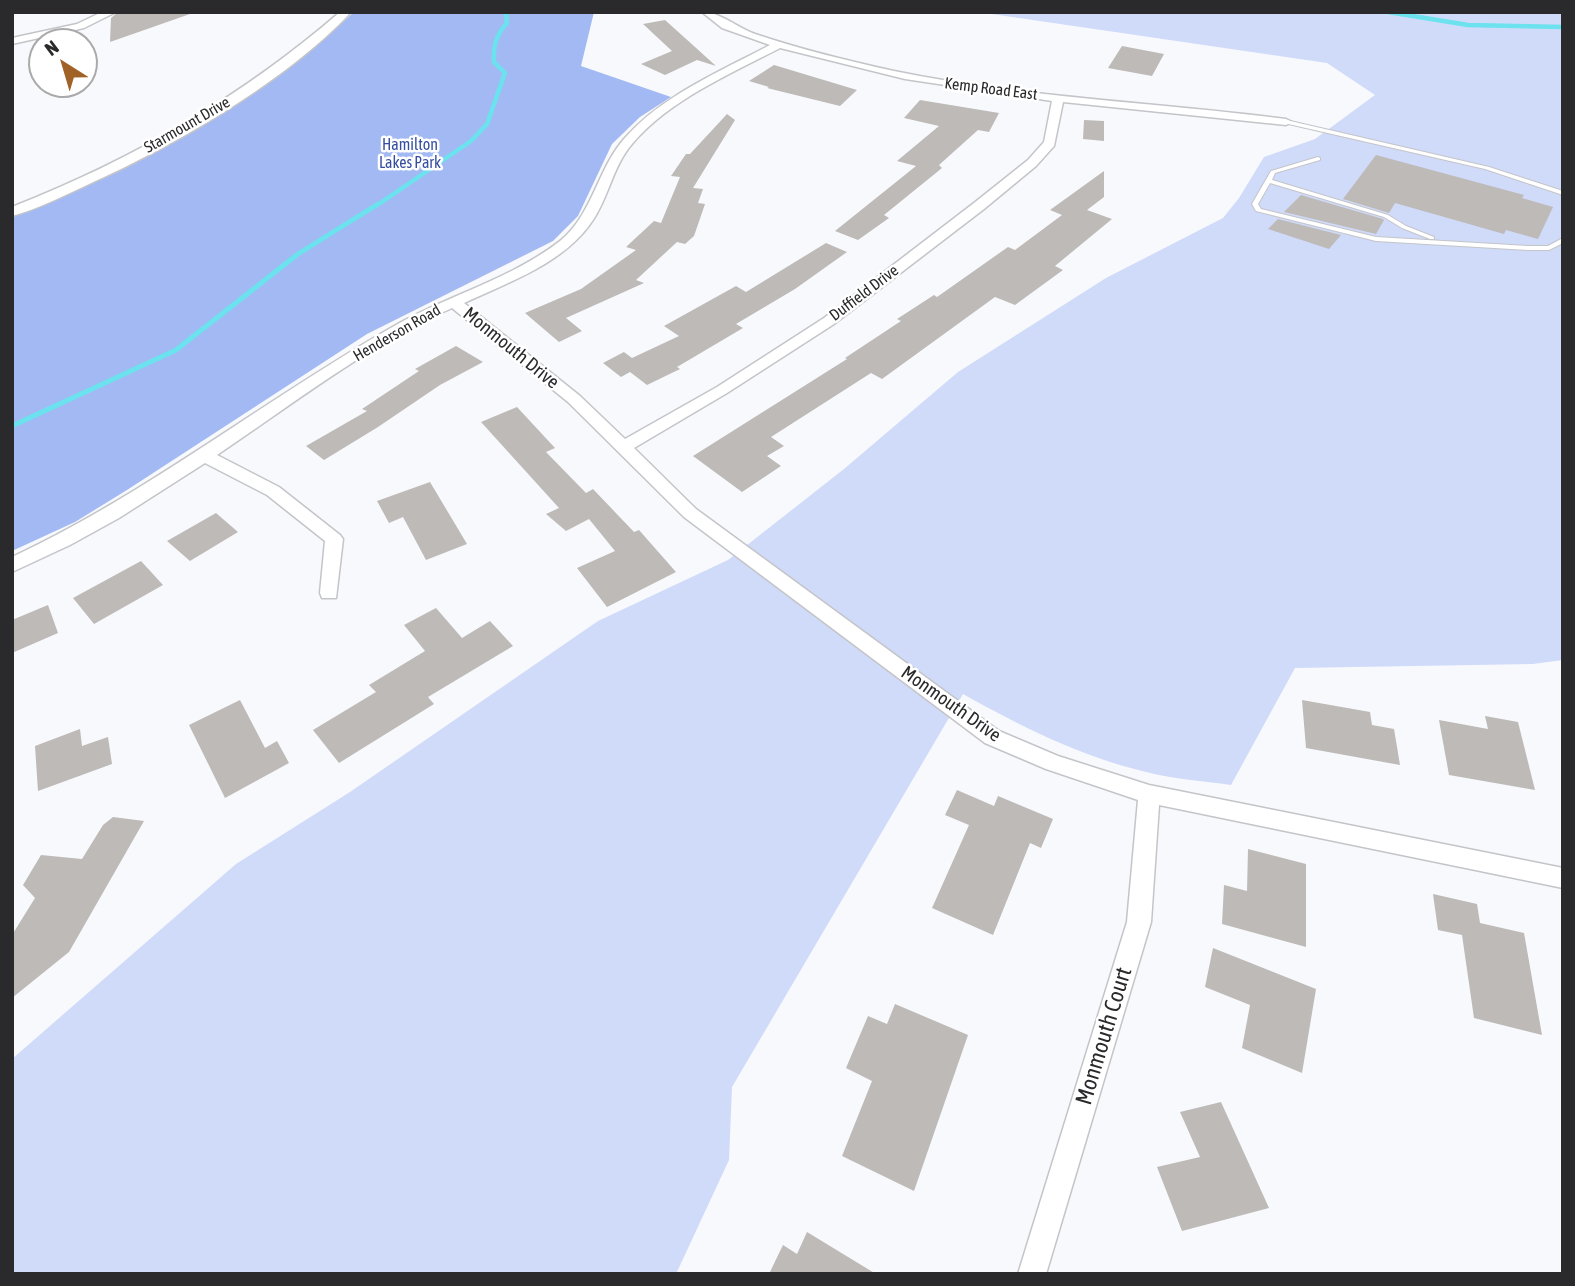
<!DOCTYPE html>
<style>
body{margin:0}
#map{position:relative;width:1575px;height:1286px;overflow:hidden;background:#f8f9fd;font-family:"Asap Condensed",sans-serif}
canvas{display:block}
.frame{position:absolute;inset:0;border:14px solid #2a2a2c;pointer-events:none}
.north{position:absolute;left:28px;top:28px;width:70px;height:70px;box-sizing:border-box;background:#fff;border:2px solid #aaaaab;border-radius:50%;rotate:323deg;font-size:19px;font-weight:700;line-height:28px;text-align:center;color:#2a2a2c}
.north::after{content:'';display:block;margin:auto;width:24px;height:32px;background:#a06227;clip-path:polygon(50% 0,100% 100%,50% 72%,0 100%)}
</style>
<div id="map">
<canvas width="1575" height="1286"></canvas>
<div class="frame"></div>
<div class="north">N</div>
</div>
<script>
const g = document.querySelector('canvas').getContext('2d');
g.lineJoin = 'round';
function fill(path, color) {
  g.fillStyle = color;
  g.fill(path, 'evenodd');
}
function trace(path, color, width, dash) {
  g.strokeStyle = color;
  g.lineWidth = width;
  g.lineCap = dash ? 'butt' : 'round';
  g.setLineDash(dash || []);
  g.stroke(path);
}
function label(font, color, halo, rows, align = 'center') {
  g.font = font + ' "Asap Condensed",sans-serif';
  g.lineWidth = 5;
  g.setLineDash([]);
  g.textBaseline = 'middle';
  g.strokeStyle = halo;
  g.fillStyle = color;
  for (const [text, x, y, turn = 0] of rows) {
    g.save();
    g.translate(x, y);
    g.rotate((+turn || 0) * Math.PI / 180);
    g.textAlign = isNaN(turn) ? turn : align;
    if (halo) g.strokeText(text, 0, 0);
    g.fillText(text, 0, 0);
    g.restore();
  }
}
fill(new Path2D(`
 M 978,12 L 1563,12 L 1563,660 L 1533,664 L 1295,668 L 1231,785 C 1203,781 1174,779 1146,772 C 1080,756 1022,727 963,694 L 732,1087 L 729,1160 L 676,1274 L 12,1274 L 12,1059 L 236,864 L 350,792 L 598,621 L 728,560 L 844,469 L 958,372 L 1106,278 L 1223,218 L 1239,198 L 1264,157 L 1315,139 L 1375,95 L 1327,63 Z`), '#d0dbf9');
fill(new Path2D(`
 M 354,12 L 594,12 L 581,66 L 671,97 L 640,117 L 612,144 L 578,216 L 553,241 L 367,334 L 127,490 L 75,522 L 12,551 L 12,216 C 134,168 258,103 354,12 Z`), '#a3b9f3');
trace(new Path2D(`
 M 1388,12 L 1468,25 L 1563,27
 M 376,206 L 471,141 L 487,124 L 505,73 L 494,62 C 493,46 496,35 507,23 L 506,12`), '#6be2ee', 4.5);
trace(new Path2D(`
 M 12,426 L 176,350 L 298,254 L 378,204`), '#6be2ee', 5);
fill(new Path2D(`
 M 118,12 L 189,12 L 190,14 L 110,42 L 111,18 Z
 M 665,20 L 695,47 L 716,66 L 697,60 L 665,75 L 641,64 L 672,51 L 643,24 Z
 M 1122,46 L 1164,54 L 1152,76 L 1108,68 Z
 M 774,65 L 857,90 L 840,106 L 767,88 L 769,87 L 749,81 Z
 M 920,100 L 999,113 L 989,132 L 978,130 L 939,165 L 942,168 L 884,215 L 889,218 L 858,240 L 835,231 L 916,166 L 897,161 L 939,126 L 904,118 Z
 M 727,114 L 735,120 L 693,188 L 703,189 L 698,203 L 705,204 L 694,236 L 685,244 L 677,242 L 636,280 L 644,283 L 566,318 L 582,331 L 559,342 L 525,313 L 581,289 L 636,250 L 626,247 L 654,221 L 661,223 L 680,177 L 671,176 L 686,154 L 690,154 Z
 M 1084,120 L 1104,121 L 1104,141 L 1083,139 Z
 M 1376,155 L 1524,195 L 1522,198 L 1553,207 L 1538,239 L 1506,230 L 1504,234 L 1395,203 L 1389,213 L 1343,199 Z
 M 1104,171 L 1104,197 L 1087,210 L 1112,219 L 1055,266 L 1063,270 L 1015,305 L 995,297 L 882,379 L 871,373 L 771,437 L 784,446 L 767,456 L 781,466 L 742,492 L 693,456 L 847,359 L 845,358 L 901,321 L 897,319 L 934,295 L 937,297 L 1008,247 L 1015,250 L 1062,215 L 1050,210 Z
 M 1301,195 L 1383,219 L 1384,220 L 1376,234 L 1284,212 Z
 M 1278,219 L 1341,235 L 1329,249 L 1268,229 Z
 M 826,243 L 847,252 L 795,289 L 736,324 L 743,328 L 677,367 L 680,369 L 647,385 L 630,372 L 621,377 L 603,363 L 624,352 L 632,358 L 679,336 L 664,326 L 736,286 L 746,292 Z
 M 456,346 L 483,362 L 440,385 L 378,427 L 324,460 L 306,446 L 367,411 L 362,409 L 419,371 L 415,369 Z
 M 517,407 L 555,448 L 546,452 L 586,493 L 593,489 L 634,532 L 639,530 L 676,572 L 607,607 L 577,568 L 615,551 L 589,519 L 566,531 L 546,514 L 559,508 L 481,422 Z
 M 430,482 L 467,544 L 426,560 L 403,517 L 389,523 L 377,501 Z
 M 216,513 L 238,532 L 190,561 L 167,541 Z
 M 141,561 L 163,585 L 94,624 L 73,598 Z
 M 48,605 L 58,633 L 12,653 L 12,620 Z
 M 436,608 L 462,638 L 490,621 L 513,646 L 428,697 L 434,704 L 339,763 L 313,730 L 376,692 L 369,685 L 425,651 L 404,625 Z
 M 240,700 L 265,748 L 277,741 L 289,763 L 225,798 L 189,725 Z
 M 1302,700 L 1370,712 L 1372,725 L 1394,729 L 1400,765 L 1306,748 Z
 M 1485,716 L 1518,722 L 1535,790 L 1449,775 L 1439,720 L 1488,729 Z
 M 80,729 L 82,746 L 108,737 L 112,764 L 38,791 L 35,746 Z
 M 957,790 L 994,806 L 998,796 L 1053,819 L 1041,848 L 1030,843 L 993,935 L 932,908 L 969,825 L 945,815 Z
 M 113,817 L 144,821 L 69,952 L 12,998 L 12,935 L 35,898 L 23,885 L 41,855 L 82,859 L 103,825 Z
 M 1248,849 L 1306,864 L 1306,947 L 1222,924 L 1224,885 L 1247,891 Z
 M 1433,894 L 1477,904 L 1480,923 L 1524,933 L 1542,1035 L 1474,1018 L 1462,935 L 1438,930 Z
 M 1213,948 L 1316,989 L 1302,1073 L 1242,1048 L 1250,1005 L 1205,987 Z
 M 895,1004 L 968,1035 L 914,1191 L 842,1156 L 872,1081 L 846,1068 L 868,1016 L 887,1024 Z
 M 1221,1102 L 1269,1208 L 1182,1231 L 1157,1167 L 1200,1157 L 1180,1112 Z
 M 807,1232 L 876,1274 L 769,1274 L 783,1245 L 797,1254 Z`), '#bdbab7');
const lane = new Path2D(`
 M 1286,120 L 1489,167 L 1563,191 L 1563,195 L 1485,169 L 1284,123 L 1284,121 Z
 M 1318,157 L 1320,158 L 1320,160 L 1275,173 L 1272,180 L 1388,215 L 1406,226 L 1434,237 L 1434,239 L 1430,239 L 1402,228 L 1384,217 L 1270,183 L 1258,204 L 1261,209 L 1376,237 L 1528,246 L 1548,246 L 1563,238 L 1563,243 L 1549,250 L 1528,250 L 1376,241 L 1256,211 L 1252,204 L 1271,171 Z`);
const street = new Path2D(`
 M 102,12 L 116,12 L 84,28 L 12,44 L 12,38 L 77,24 Z
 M 340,12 L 351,12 C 287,81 172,147 87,185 C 63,196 38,209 12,216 L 12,207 C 132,160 242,97 340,12 Z
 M 702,12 C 720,12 738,28 755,34 C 800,49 848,61 894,71 C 1024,98 1155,102 1286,119 L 1292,122 L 1286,125 L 1063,102 L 1054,146 L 1036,166 L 984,209 L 834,324 L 727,393 L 634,448 L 696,509 L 999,731 L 1058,756 L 1149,785 L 1563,868 L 1563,888 L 1159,805 L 1151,922 L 1046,1274 L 1018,1274 L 1127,922 L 1138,800 L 1046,769 L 985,743 L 684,517 L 568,402 L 452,308 C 368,345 293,404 217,455 L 279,487 L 340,535 L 343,539 L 336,598 L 322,598 L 320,593 L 325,541 L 267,495 L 205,463 L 119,518 L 70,545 L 12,572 L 12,557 C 149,493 265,399 396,325 C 449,295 511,279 560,241 C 593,214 597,170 624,139 C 661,96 721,71 770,45 L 722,28 ZM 780,48 L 905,79 L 1052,101 L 1044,142 L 1028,160 L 974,203 L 824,318 L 717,387 L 625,439 L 580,396 L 464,303 C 509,282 565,263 593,220 C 609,196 613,166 632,144 C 669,100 730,74 780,48 Z`);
trace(lane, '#c4c5c9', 2);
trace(street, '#c4c5c9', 3);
fill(lane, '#fff');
fill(street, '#fff');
label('16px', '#2a2a2c', '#fff', [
 ["Kemp Road East",991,89,7],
 ["Starmount Drive",187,125,-30],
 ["Duffield Drive",864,293,-37],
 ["Henderson Road",397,333,-30]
]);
label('16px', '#354ea1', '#fff', [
 ["Hamilton",410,145],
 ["Lakes Park",410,163]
]);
label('19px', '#2a2a2c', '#fff', [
 ["Monmouth Drive",511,348,39],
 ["Monmouth Drive",951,704,35]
]);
label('23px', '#2a2a2c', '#fff', [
 ["Monmouth Court",1104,1036,-73]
]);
</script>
